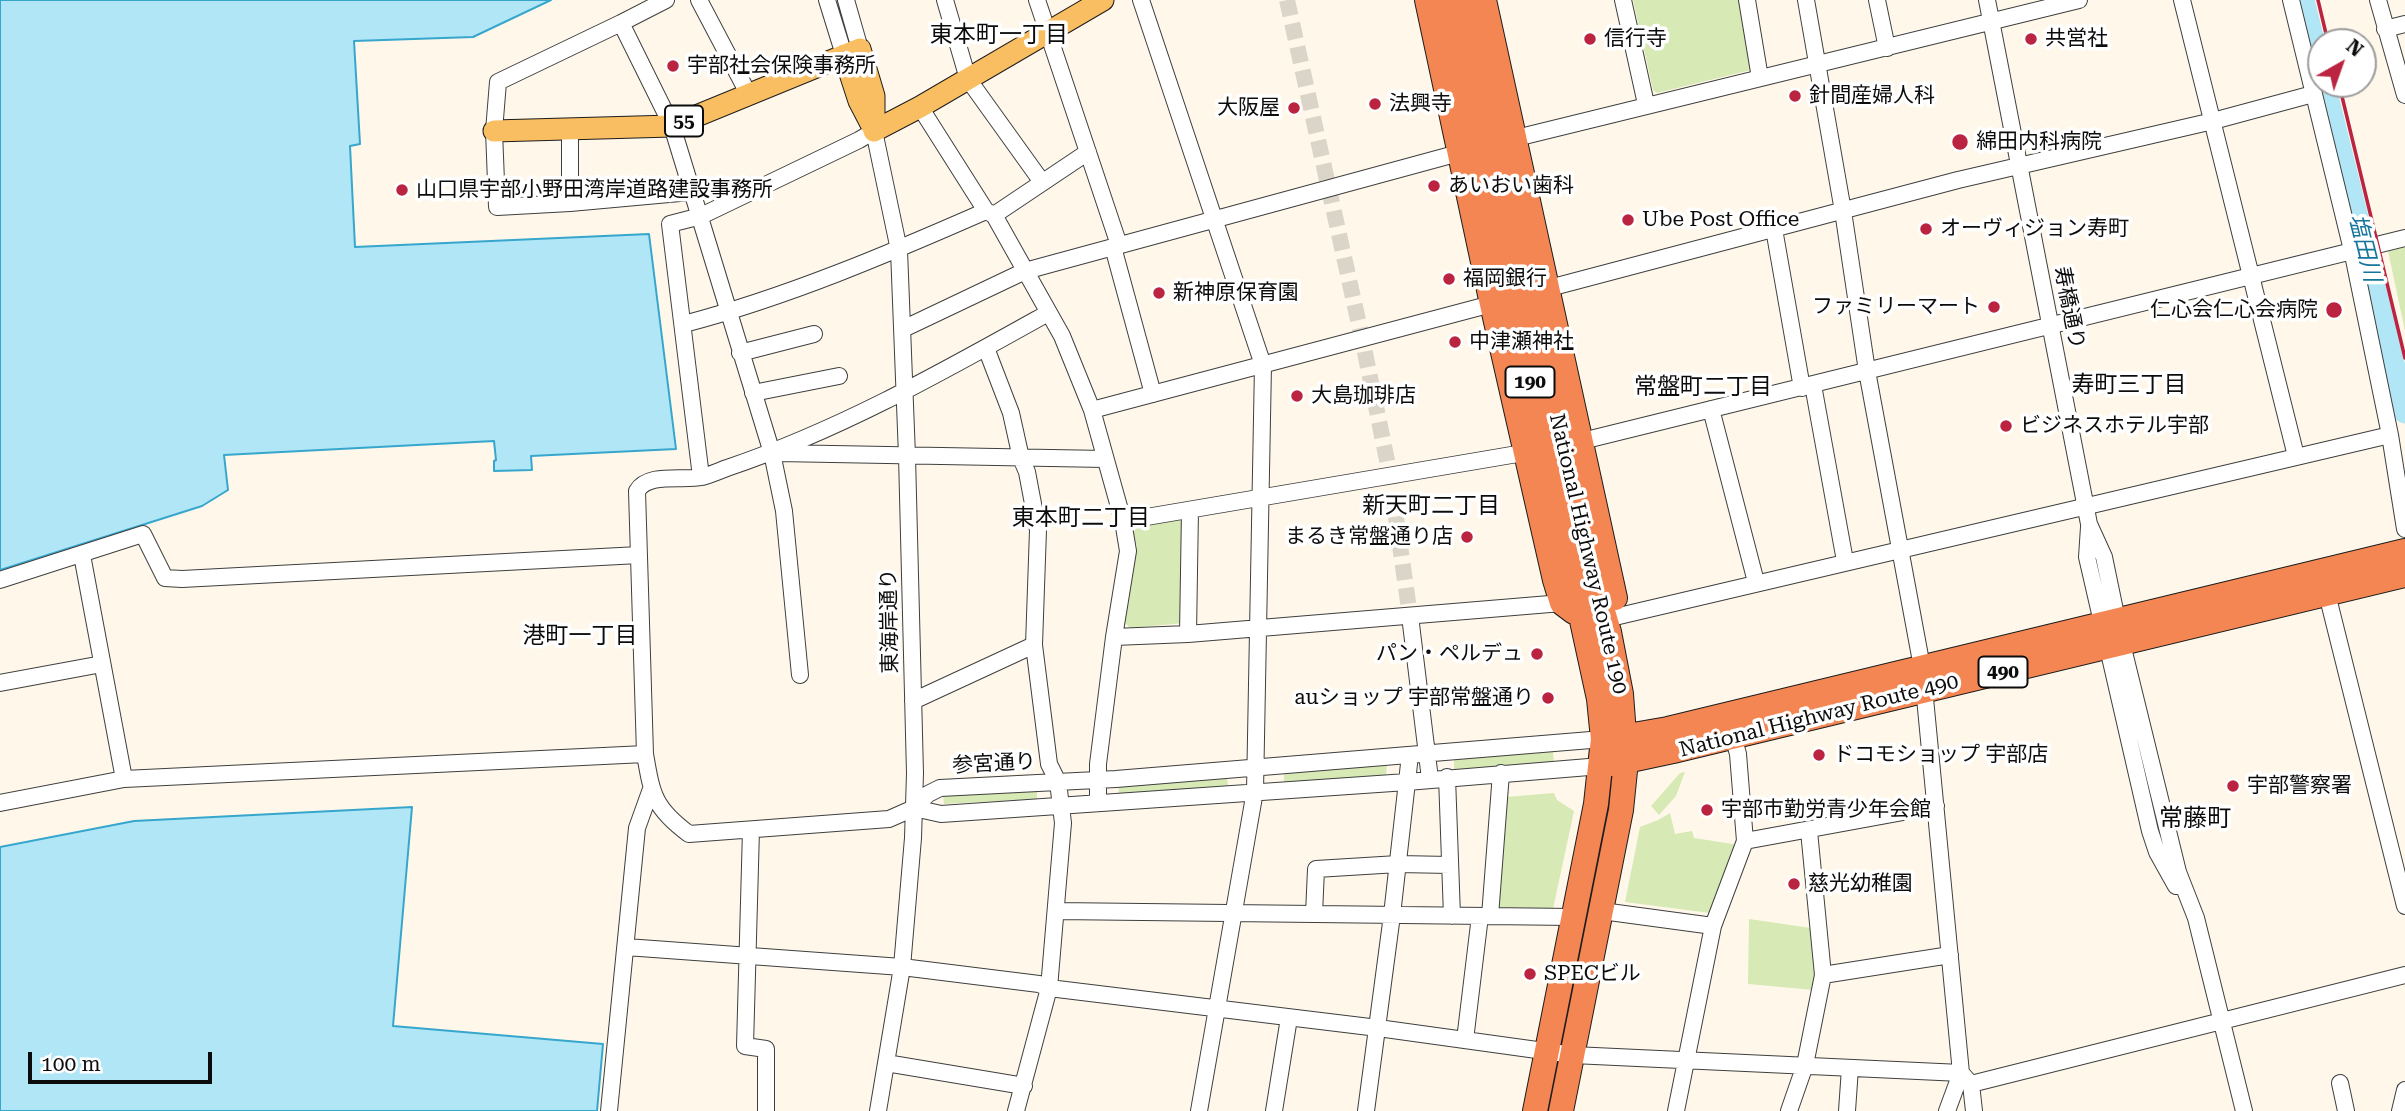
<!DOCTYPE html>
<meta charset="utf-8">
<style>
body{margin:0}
#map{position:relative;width:2405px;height:1111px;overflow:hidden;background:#fff8ea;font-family:"Roboto Serif",serif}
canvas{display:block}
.north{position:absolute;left:2307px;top:28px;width:70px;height:70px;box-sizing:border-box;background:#fff;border:2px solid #9e9e9e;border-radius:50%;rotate:40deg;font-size:19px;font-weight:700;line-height:28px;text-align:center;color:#0c0c0c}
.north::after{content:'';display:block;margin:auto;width:24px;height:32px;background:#bb2441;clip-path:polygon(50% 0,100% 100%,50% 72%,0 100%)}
.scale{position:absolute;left:28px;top:1052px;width:184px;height:32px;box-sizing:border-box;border:4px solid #0c0c0c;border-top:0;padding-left:9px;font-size:21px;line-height:24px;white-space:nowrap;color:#0c0c0c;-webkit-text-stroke:5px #fff;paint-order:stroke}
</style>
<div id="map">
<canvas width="2405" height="1111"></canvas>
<div class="north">N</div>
<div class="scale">100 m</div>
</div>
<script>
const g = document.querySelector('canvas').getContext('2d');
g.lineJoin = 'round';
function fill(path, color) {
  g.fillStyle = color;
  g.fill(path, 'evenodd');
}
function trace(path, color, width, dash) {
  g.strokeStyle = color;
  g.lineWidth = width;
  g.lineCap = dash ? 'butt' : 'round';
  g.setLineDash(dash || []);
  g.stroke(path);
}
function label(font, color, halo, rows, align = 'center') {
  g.font = font + ' "Roboto Serif","Noto Sans JP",serif';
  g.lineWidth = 7;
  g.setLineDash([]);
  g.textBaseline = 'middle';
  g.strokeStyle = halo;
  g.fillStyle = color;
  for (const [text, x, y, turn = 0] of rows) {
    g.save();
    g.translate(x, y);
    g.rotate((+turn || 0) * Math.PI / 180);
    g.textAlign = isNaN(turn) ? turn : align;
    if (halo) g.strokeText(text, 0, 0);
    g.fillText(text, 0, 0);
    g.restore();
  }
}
fill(new Path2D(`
 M 1633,0 L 1743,0 L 1751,70 L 1657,93 L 1653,90 Z
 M 2405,247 L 2405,331 L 2388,251 Z
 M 1183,518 L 1184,623 L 1130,628 L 1125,623 L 1137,546 L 1132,535 L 1136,528 Z
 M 1553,752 L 1554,764 L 1454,770 L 1454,759 Z
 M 1387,764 L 1386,776 L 1284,784 L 1284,772 Z
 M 1685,772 L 1676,796 L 1659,815 L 1651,806 L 1680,773 Z
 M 1227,776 L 1228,787 L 1119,794 L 1118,783 Z
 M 1037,791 L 1037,799 L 944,804 L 943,796 Z
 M 1554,793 L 1557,800 L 1574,811 L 1553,909 L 1500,907 L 1494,901 L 1506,797 Z
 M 1670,813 L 1675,834 L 1692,831 L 1694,838 L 1739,845 L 1710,913 L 1625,902 L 1640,827 L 1658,820 Z
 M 1749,919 L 1811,928 L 1816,970 L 1813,990 L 1748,984 Z`), '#d7e9b5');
const water = new Path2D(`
 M 0,0 L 551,0 L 473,37 L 354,41 L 360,144 L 350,146 L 355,247 L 649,234 L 676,449 L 531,456 L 532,470 L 494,471 L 494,461 L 496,460 L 494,441 L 224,455 L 228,490 L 202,506 L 0,570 Z
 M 412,807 L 393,1026 L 603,1044 L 597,1111 L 0,1111 L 0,847 L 134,821 Z`);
fill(water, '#b0e6f6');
trace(water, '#37a6cd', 2);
trace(new Path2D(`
 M 2303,0 L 2321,73
 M 2324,84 L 2405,412`), '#b0e6f6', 23);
trace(new Path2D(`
 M 1287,0 L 1362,338 L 1390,475 L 1410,616`), '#dbd5c9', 16, [16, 8]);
const minor = new Path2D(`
 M 666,0 L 621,23 L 672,126 L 772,453 L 784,511 L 800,675
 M 699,0 L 749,95
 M 827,0 L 844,55
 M 846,0 L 860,49
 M 945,0 L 968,79 L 1042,182
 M 1037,0 L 1119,245
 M 1141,0 L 1263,365 L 1255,791 L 1199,1111
 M 1623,0 L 1646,104
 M 1747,0 L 1760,78
 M 1806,0 L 1843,211 L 1867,371 L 1922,667 L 1961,1073 L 1947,1111
 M 1877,0 L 1887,48
 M 1987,0 L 2089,524 L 2104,557 L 2122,644 L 2178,872 L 2196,918 L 2244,1111
 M 2182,0 L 2296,456
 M 2291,0 L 2352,250 L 2390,435 L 2405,529
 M 2378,0 L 2405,95
 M 621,23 L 498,82 L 494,131 L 497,207 L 570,203 L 691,192
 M 2385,29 L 2405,24
 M 920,107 L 986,211 L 994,215 L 1062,336 L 1092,410 L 1123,521 L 1128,551 L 1114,637 L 1098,764 L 1098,803
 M 570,128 L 570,203
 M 1508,140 L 2079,0
 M 994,215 L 1088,152
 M 1774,229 L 1802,388
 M 1113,247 L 1153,394
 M 1538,291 L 1958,180 L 2213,121 L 2313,94
 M 1048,313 C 944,371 840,430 727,468 C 719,471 710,475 702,477 C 683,481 648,472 637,491 L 645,754 C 652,795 654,808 689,834 L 889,819 L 914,808 L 928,794 L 940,788 L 1116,779 L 1603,739
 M 684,324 C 787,297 888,254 986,211
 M 903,329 L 1025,271 L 1466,151
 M 986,348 L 1011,413 L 1021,458 L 1027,472 L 1038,530 L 1034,645 L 1049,764 L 1058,782 L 1063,823 L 1049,988 L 1016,1111
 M 740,353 L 814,334
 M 1813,385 L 1845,561
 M 753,393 L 839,376
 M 1711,409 L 1756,582
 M 1092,410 L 1499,302
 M 1574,443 L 2405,238
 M 778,453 L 1105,459
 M 701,477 L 670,224 L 701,216 L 859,140 L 874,131 L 899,250 L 907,456 L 915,773 L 913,838 L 902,967 L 878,1111
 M 1123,521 L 1535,451
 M 2089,527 L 2087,557 L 2150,831 L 2157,852 L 2176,886
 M 82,555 L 124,779
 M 0,580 L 143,534 L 165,578 L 182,579 L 639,555
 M 2327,594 L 2405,906
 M 1410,616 L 1430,779
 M 1619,616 L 2390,435
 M 1188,634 L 1190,510
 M 1114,637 L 1188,634 L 1562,603
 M 0,683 L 102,664
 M 913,701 L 1034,645
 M 1447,777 L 1452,916
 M 0,803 L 124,779 L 645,754
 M 914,808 L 941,814 L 1407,782 L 1601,766
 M 751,830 L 745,1046 L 766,1049 L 766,1111
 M 1745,841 L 1936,806
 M 1057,911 L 1573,917
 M 1602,911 L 1713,926
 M 1314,914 L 1316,869 L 1398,864 L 1450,865
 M 1490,916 L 1501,773
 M 626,947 L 902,967 L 1039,984 L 1049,988 L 1378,1028 L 1573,1055 L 1961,1073 L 1971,1084 L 1974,1111
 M 1823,975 L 1950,955
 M 1465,1040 L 1480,916
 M 886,1063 L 1024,1086
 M 2340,1083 L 2346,1111
 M 1971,1084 L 2405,975
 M 609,1111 L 637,828 L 651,789
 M 1274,1111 L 1289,1018
 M 1366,1111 L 1392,915 L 1410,755
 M 1676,1111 L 1713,926 L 1745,841 L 1738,754 L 1733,736
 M 1789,1111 L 1805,1065 L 1823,975 L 1809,831
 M 1847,1111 L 1850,1068
 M 2400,1111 L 2405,1090`);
const major = new Path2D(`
 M 844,55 L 859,101 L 872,126
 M 494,131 L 672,126 L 860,49 L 874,96 L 874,131
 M 874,131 L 920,107 L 1103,0`);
const highway = new Path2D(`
 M 1427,0 L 1492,304 L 1555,580 L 1562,603 L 1574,612
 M 1447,0 L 1599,699 L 1603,739 L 1596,804 L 1535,1111
 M 1465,0 L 1587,557 L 1609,632 L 1621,694 L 1626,761 L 1621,810 L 1561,1111
 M 1484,0 L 1615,598
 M 1610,739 L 1668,729 L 2405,551
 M 1612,764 L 1673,751 L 2405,575`);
trace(minor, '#3f3f3f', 18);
trace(major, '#1d1d1d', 23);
trace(highway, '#1d1d1d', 26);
trace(minor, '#fff', 16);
trace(major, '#f9be61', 21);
trace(highway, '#f48653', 24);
trace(new Path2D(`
 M 2318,0 L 2328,42
 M 2339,84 L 2405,358`), '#bb2441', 3.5);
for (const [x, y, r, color] of [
 [1590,39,7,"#bb2441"],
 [2031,39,7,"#bb2441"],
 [673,66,7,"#bb2441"],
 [1795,96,7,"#bb2441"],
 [1375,104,7,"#bb2441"],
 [1294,108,7,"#bb2441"],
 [1960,142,9,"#bb2441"],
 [1434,186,7,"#bb2441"],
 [402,190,7,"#bb2441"],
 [1628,220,7,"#bb2441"],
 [1926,229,7,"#bb2441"],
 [1449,279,7,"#bb2441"],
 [1159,293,7,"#bb2441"],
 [1994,307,7,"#bb2441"],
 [2334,310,9,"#bb2441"],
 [1455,342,7,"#bb2441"],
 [1297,396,7,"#bb2441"],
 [2006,426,7,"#bb2441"],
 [1467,537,7,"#bb2441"],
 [1537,654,7,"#bb2441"],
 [1548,698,7,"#bb2441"],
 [1819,755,7,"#bb2441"],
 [2233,786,7,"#bb2441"],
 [1707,810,7,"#bb2441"],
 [1794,884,7,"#bb2441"],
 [1530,974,7,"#bb2441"]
]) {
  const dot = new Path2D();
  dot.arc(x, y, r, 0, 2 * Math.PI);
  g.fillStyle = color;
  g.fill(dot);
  trace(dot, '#fff', 2.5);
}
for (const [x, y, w] of [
 [684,121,38],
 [1530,382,49],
 [2003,672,49]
]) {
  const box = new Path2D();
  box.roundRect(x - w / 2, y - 15.5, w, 31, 5);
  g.fillStyle = '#fff';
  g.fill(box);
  trace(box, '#0c0c0c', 2);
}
label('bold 19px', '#0c0c0c', null, [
 ["55",684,121],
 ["190",1530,382],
 ["490",2003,672]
]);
label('21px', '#0c0c0c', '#fff', [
 ["信行寺",1604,39],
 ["共営社",2045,39],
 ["宇部社会保険事務所",687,66],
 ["針間産婦人科",1809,96],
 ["法興寺",1389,104],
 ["大阪屋",1280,108,"right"],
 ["綿田内科病院",1976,142],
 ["あいおい歯科",1448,186],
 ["山口県宇部小野田湾岸道路建設事務所",416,190],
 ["Ube Post Office",1642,220],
 ["オーヴィジョン寿町",1940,229],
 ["福岡銀行",1463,279],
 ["新神原保育園",1173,293],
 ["ファミリーマート",1980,307,"right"],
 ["仁心会仁心会病院",2318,310,"right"],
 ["中津瀬神社",1469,342],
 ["大島珈琲店",1311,396],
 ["ビジネスホテル宇部",2020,426],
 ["まるき常盤通り店",1453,537,"right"],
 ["パン・ペルデュ",1523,654,"right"],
 ["auショップ 宇部常盤通り",1534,698,"right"],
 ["ドコモショップ 宇部店",1833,755],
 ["宇部警察署",2247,786],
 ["宇部市勤労青少年会館",1721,810],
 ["慈光幼稚園",1808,884],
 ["SPECビル",1544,974]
], 'left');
label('21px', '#0c0c0c', '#fff', [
 ["寿橋通り",2069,308,79],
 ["National Highway Route 190",1588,554,77],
 ["東海岸通り",890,621,-91],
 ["National Highway Route 490",1819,716,-14],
 ["参宮通り",994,764,-3]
]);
label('23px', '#0c0c0c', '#fff', [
 ["東本町一丁目",999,35],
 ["寿町三丁目",2129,385],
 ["常盤町二丁目",1703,387],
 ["新天町二丁目",1431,506],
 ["東本町二丁目",1081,518],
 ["港町一丁目",580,636]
]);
label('italic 23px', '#16759d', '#fff', [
 ["塩田川",2364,248,76]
]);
label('24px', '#0c0c0c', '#fff', [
 ["常藤町",2195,819]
]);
</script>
